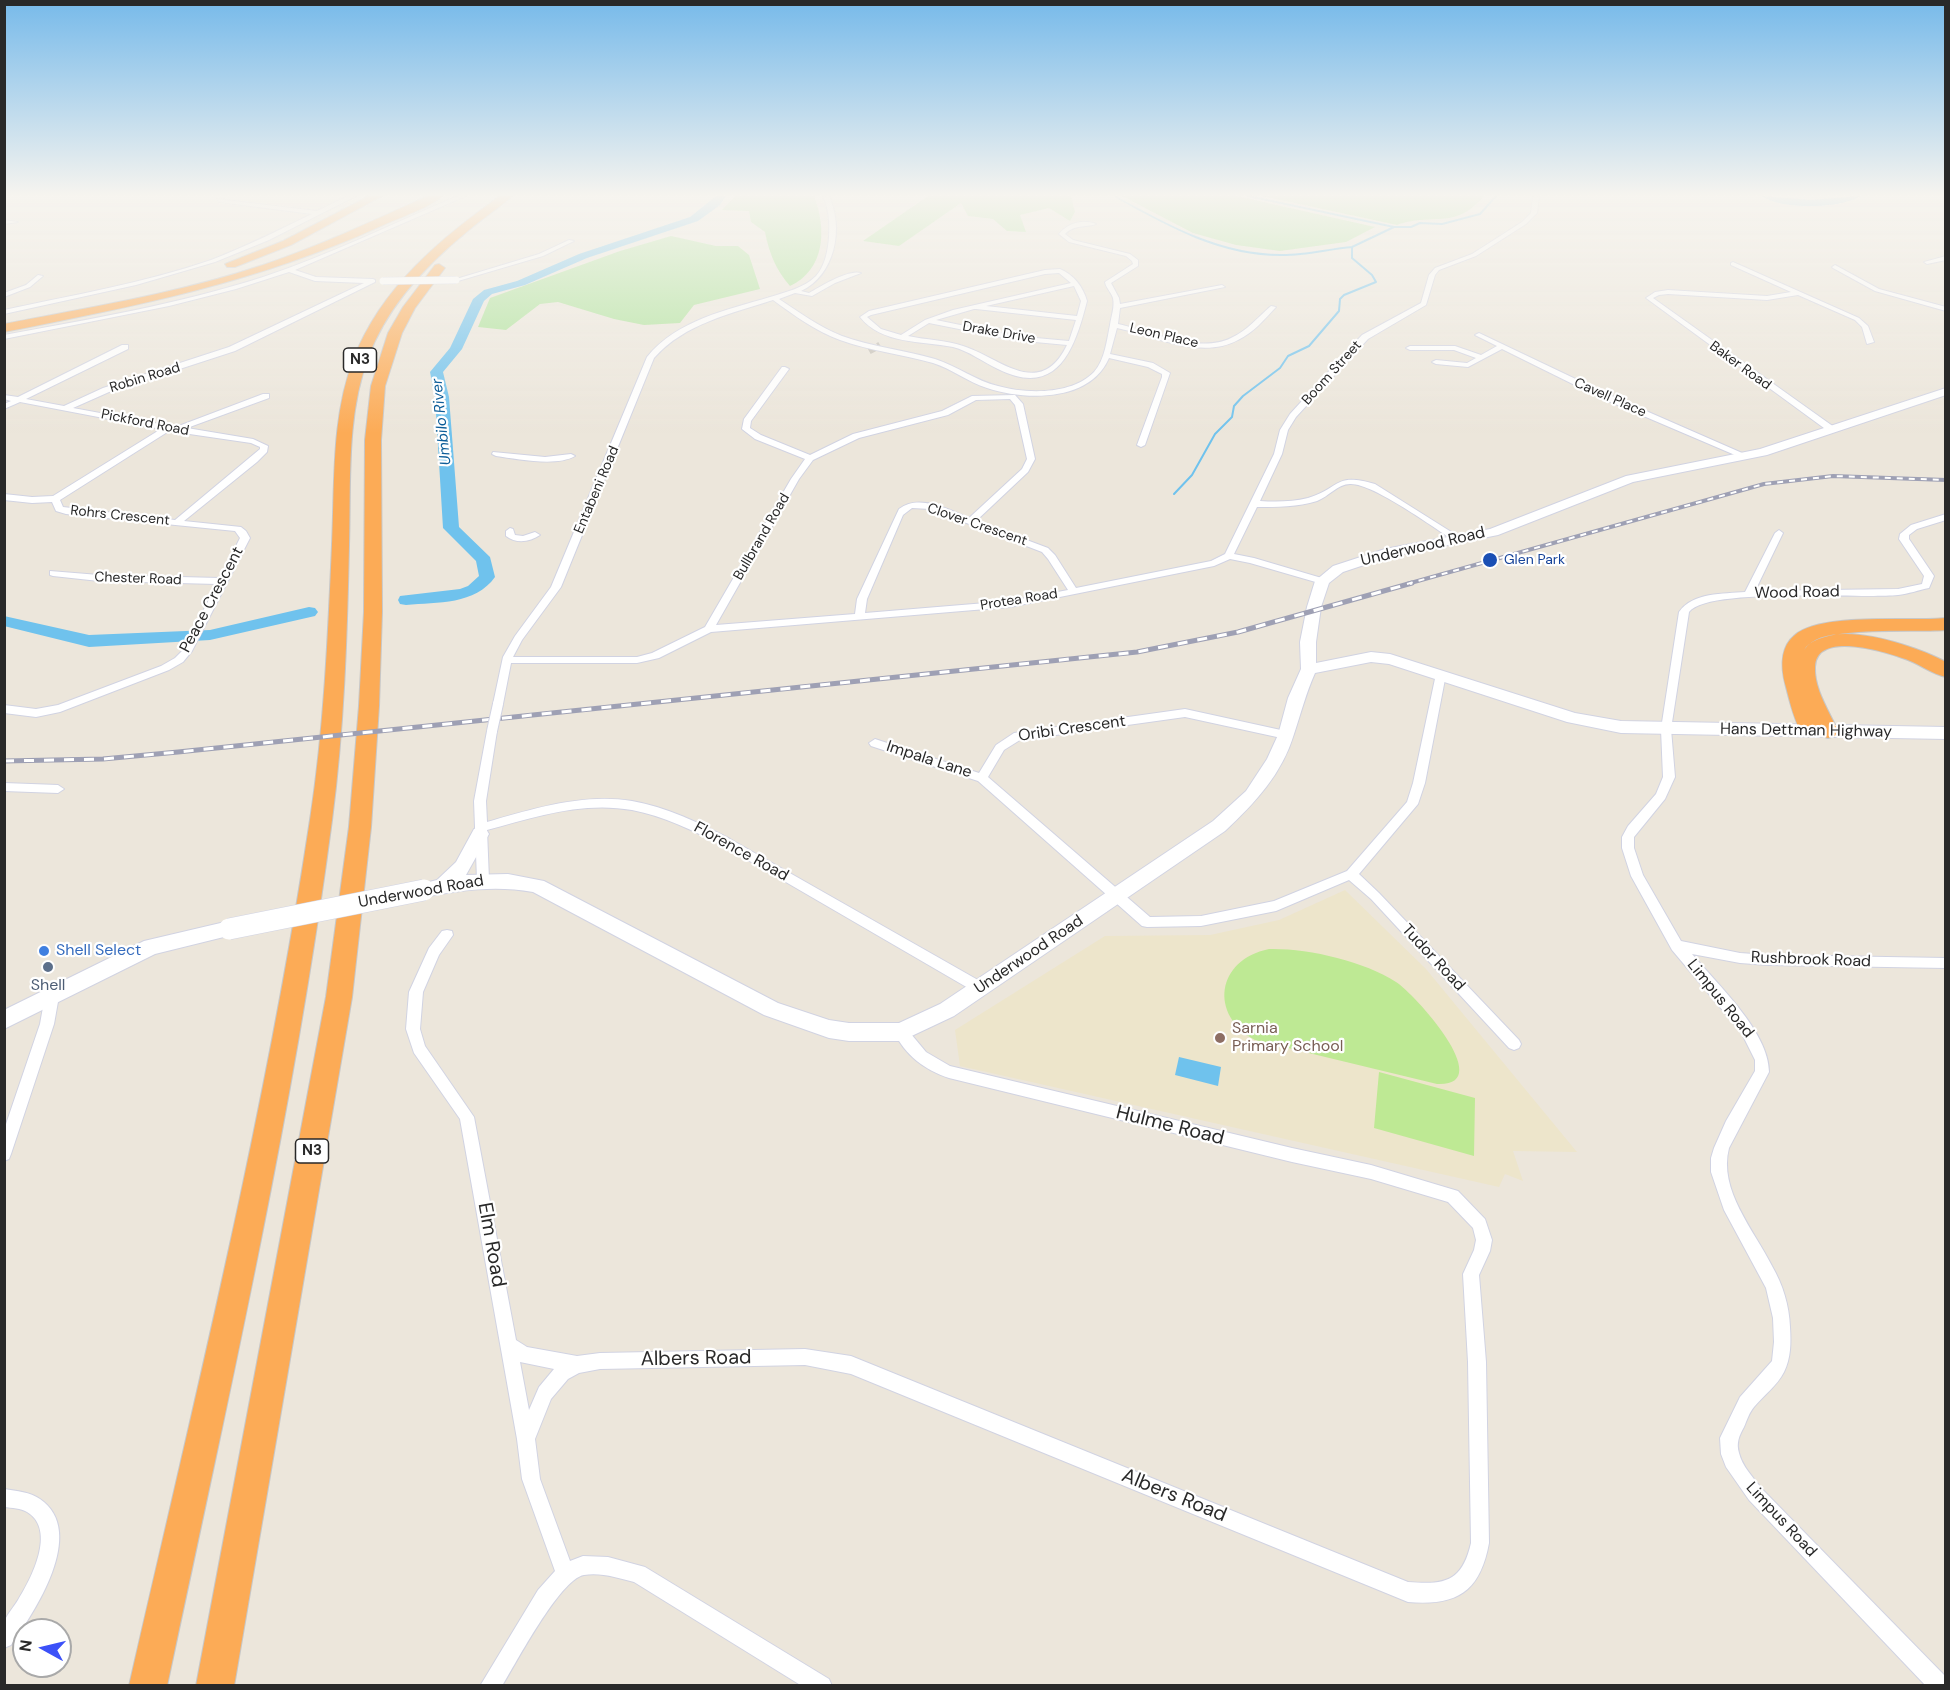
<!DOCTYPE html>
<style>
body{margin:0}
#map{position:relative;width:1950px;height:1690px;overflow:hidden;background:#ece6db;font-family:"DM Sans",sans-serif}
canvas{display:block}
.frame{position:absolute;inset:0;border:6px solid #292929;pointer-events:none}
.north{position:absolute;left:12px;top:1618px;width:60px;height:60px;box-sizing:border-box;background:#fff;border:2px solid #a9a9a9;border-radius:50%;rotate:278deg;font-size:16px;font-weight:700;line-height:24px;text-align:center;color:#292929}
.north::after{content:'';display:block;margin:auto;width:21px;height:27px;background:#3c51f8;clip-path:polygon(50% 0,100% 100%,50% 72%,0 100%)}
</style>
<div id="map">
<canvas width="1950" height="1690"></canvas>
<div class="frame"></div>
<div class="north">N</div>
</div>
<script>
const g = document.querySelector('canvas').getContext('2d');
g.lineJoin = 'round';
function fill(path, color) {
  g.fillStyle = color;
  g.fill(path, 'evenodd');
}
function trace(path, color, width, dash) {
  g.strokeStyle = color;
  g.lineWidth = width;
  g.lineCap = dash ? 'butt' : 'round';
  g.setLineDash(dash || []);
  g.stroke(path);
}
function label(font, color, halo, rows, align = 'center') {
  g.font = font + ' "DM Sans",sans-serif';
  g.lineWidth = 4.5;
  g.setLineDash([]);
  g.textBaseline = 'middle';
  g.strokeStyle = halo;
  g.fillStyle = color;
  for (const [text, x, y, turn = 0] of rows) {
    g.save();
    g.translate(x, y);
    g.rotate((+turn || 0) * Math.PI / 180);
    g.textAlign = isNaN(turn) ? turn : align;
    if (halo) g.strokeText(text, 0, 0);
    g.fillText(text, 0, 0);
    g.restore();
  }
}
fill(new Path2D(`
 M 1345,890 L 1426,969 L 1577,1152 L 1513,1151 L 1523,1181 L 1505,1174 L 1499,1187 L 960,1066 L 955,1030 L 1105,936 L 1210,935 L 1279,920 Z`), '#ede5cb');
fill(new Path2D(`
 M 735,196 L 814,196 C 827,229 825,270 790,286 C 776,270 769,253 765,232 L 751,222 L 749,211 L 722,210 Z
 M 928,196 L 1071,196 L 1075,212 L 1070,221 L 1049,208 L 1020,215 L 1026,232 L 1007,231 L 993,219 L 968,216 L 961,203 L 899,246 L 863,241 Z
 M 1122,196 L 1237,196 L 1375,227 L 1346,242 L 1280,251 L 1236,245 L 1193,233 Z
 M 1262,196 L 1484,196 C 1455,231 1432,212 1397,225 Z
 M 671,236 L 716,246 L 738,246 L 749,255 L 760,289 L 694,305 L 680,323 L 644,325 L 614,319 L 558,302 L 540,304 L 506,330 L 478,327 L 490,298 L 620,251 Z`), '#ace298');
fill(new Path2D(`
 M 1269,949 C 1307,948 1364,961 1396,982 C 1415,994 1499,1087 1437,1084 L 1255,1040 C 1209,1015 1216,960 1269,949 Z
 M 1379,1072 L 1475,1098 L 1474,1156 L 1374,1128 Z`), '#bee994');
fill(new Path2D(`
 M 1179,1057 L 1221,1067 L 1218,1086 L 1175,1075 Z`), '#6fc2ed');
trace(new Path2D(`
 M 1248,196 L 1394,227
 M 1116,197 C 1168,226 1222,256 1283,255 C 1306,255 1329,249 1352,247
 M 1174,494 L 1192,475 L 1215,434 L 1232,417 L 1234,406 L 1243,396 L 1280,368 L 1288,356 L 1309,346 L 1339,311 L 1340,299 L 1344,295 L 1376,282 L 1372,275 L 1352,258 L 1352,247 L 1394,227 L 1411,227 L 1420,223 L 1442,224 L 1480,214 L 1496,196`), '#6fc2ed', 2);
fill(new Path2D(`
 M 716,196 L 726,196 L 720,205 L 698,221 L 587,258 L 525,285 L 492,294 L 484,301 L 462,349 L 443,372 L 449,397 L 459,527 L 490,557 L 495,577 C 475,605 438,602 406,605 L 400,604 L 398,600 L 400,596 L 460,589 L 468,586 L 479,576 L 476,561 L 443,528 L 435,397 L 430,372 L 450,348 L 473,299 L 484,290 L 517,281 L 579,254 L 690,217 Z
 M 1762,196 L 1811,200 L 1860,196 C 1842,209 1780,210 1762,196 Z
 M 309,607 L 315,608 L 318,612 L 315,616 L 210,640 L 89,647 L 4,626 L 4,616 L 89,635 L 210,630 Z`), '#6fc2ed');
trace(new Path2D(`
 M 869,351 L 880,345`), '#c5c0b7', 7, [7, 3]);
const street = new Path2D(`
 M 348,196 L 356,196 L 269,240 L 215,262 L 136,285 L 4,314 L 4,310 C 73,295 144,283 211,260 C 245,247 279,230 312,214 L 219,202 L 217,199 L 317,211 Z
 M 458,196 L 466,196 L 295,270 L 316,277 L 373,279 L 375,280 L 375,282 L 235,351 L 109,392 L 73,408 L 176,427 L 263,394 L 269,394 L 269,398 L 187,428 L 253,439 L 268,446 L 267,452 L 257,462 L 184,521 L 241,527 L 246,531 L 250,538 L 192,651 L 183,662 L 169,670 L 60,712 L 36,717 L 4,713 L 4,705 L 36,709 L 58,705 L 161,666 L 175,658 L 183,650 L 217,584 L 99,581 L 53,576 L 50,575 L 50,571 L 99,575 L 220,578 L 240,538 L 235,531 L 66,514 L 56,511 L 52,502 L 32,503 L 4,500 L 4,494 L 32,497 L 53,496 L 161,429 L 20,402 L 4,409 L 4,404 L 11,401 L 4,399 L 4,395 L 18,397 L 122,345 L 128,345 L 128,349 L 26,399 L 64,406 L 103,388 L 229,347 L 364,283 L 315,281 L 289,272 L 236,289 L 169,306 L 4,339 L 4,335 C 91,319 179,304 263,277 C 330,255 393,223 458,196 ZM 169,431 L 251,443 L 260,447 L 260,449 L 175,520 L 63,507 L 60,500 Z
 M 823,196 L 829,196 C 844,229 835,275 801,291 L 809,293 C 821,286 849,269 861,273 L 835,283 L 812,296 L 795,293 L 779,299 C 799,312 819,327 842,336 C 872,347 905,350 935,359 C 957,366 976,381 998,386 C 1026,394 1072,395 1094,372 C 1105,360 1107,339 1110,325 C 1111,317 1115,307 1113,298 C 1111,292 1106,288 1105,282 L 1133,264 L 1132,261 L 1126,256 L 1069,242 L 1059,234 C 1068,223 1083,219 1096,224 C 1085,228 1075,224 1065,234 L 1073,240 L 1130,254 L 1138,260 L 1138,266 L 1111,283 L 1119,298 L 1120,304 L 1222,285 L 1225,287 L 1120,308 L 1118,324 C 1149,331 1200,354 1231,338 C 1247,331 1258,317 1271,306 L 1276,307 C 1265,319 1253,333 1238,340 C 1202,360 1154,336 1117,328 L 1110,354 L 1153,363 L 1170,373 L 1145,445 L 1141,447 L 1137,445 L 1162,377 L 1162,374 L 1148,367 L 1109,358 C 1090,402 1026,401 987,388 C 968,382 952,369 933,363 C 902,354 870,351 840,340 C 815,331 794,315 773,300 C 731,314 685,323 654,358 L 561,587 L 522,640 L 513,657 L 637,657 L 652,653 L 705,627 L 791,479 L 805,459 L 755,439 L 742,429 L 744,419 L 782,367 L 785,367 L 789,369 L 751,421 L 750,428 L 761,435 L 810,455 L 853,434 L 942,411 L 972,396 L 1015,395 L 1023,404 L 1035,459 L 1028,472 L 976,521 L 1048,548 L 1055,555 L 1076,588 L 1211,561 L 1225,554 L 1274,454 L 1280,430 L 1290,414 L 1362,335 L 1421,303 L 1429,275 L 1435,268 L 1472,254 L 1522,222 L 1531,213 L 1533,196 L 1539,196 L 1537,213 L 1526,224 L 1476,256 L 1439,270 L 1435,275 L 1426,305 L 1368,339 L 1296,417 L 1288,430 L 1282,454 L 1260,501 C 1275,502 1292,502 1308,498 C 1341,488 1334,472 1375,484 L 1464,540 L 1462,542 L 1456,542 C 1434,528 1373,483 1350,484 C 1338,484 1328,497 1317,501 C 1298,507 1277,507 1257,507 L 1234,554 L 1254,558 L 1325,579 L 1325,583 L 1319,583 L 1250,563 L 1230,559 L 1214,566 L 1010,607 L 711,632 L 659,658 L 637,663 L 511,663 L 503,704 L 502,707 L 494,707 L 493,704 L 503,657 L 515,636 L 551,587 L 647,357 C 677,320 727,310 770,297 C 786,292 804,288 816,276 C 825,266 828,250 829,237 C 830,223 829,209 823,196 ZM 1010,399 L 1015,405 L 1027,459 L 1022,469 L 969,518 C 949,510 919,493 899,509 L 857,599 L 855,614 L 716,625 L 799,479 L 813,460 L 859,438 L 948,415 L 976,400 ZM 912,508 L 930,509 L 1042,552 L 1048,559 L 1068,590 L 1010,601 L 865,613 L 867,599 L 903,515 Z
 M 4,220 L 18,222 L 4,224 Z
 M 569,240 L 574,241 L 543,256 L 458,281 L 453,280 L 539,254 Z
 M 1946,256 L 1946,260 L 1927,264 L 1924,262 Z
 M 1733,262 L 1859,318 L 1868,326 L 1874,342 L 1867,344 L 1862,327 L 1855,320 L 1798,295 L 1767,300 L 1668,294 L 1659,295 L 1653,298 L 1834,427 L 1834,431 L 1828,431 L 1646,298 L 1655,292 L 1668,290 L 1767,296 L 1791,292 L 1731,265 L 1731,263 Z
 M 1835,265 L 1879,289 L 1946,307 L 1946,311 L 1875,291 L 1833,268 L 1832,267 Z
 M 1060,269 C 1074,275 1083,287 1087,301 C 1075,348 1058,399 998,369 C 983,362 969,351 953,347 C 921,341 881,344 860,317 L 869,311 L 1045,270 ZM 1059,273 L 1071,283 L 953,310 L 925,320 L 901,335 L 881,329 L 867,317 L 871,315 L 1045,274 ZM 1074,286 L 1081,301 L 1077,316 L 986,306 ZM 974,309 L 976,309 L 1076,320 L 1069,341 L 1014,336 L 936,320 ZM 929,323 L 1014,340 L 1067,345 C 1040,401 999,357 963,346 C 946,340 926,340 908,336 Z
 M 38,275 L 43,276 L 30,287 L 4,297 L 4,293 L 26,285 Z
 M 1479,333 L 1605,393 L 1749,456 L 1742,458 L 1599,397 L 1502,349 L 1468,367 L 1436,364 L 1432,362 L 1436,360 L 1467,363 L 1476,358 L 1454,350 L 1410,350 L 1406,348 L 1410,346 L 1455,346 L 1481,355 L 1497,346 L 1475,335 Z
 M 493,452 L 545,457 L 571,454 L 575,456 C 557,467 517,459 496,456 L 492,454 Z
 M 1946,514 L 1946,520 L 1917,529 L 1909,535 L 1909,539 L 1934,576 L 1929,588 C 1919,590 1908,594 1898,595 C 1862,599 1707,587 1689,612 L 1671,729 L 1675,777 L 1665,799 L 1634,837 L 1634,848 L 1643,875 L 1681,941 L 1740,953 L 1768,955 L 1946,958 L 1946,968 L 1768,965 L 1740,963 L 1692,954 C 1717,984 1769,1032 1769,1072 L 1729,1148 C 1718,1190 1754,1230 1772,1266 C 1783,1285 1789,1305 1790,1327 C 1791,1343 1791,1358 1784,1372 C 1777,1386 1764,1395 1754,1407 C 1749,1413 1747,1420 1744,1427 C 1739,1436 1736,1443 1739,1453 C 1742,1466 1753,1477 1761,1488 L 1946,1677 L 1946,1686 L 1926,1686 L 1749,1500 L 1726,1467 L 1721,1454 L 1720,1438 L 1740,1397 L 1772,1361 L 1774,1342 L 1773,1318 L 1766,1288 L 1724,1210 L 1711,1172 L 1711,1158 L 1714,1148 L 1726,1121 L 1755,1071 L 1755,1060 L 1741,1032 L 1672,950 L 1631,876 L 1622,848 L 1622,837 L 1628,826 L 1656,794 L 1663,777 L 1661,729 L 1679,612 C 1693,592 1723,594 1745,592 L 1775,533 L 1779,530 L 1783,533 L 1755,591 L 1898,589 L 1922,584 L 1924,576 L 1899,539 L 1900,534 L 1911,525 Z
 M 510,528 L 513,529 L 515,535 L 523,536 L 535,532 L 540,535 C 530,542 516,544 506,536 L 506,531 Z
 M 1441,671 L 1446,674 L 1425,783 L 1418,804 L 1359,874 L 1379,893 L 1519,1040 L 1521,1044 L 1519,1048 L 1514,1050 L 1509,1048 L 1371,899 L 1349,880 L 1276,911 L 1201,926 L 1147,927 L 1142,926 L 978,781 L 871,746 L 869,743 L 875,739 L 979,773 L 996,745 L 1014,733 L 1185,709 L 1290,732 L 1291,735 L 1290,738 L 1286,739 L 1185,717 L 1020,740 L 1004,750 L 988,777 L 1150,917 L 1201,916 L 1274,901 L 1347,871 L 1407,802 L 1413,783 L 1436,674 Z
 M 492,727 L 497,731 L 486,801 L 487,822 C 533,809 583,793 632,801 C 667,807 699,823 730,839 L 985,984 L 987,988 L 985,992 L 980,994 L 975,992 L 722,845 C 693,831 664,816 632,810 C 583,801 534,817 487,830 L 489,880 L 487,883 L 479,883 L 477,880 L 474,801 L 487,731 Z
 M 4,783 L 58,785 L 64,789 L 58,793 L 4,791 Z
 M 447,930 L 452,931 L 453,935 L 439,955 L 423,992 L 420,1029 L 425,1046 L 474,1117 L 516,1340 L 527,1347 L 577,1356 L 600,1353 L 805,1349 L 851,1356 L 1408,1582 C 1445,1585 1462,1582 1471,1543 L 1468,1362 L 1463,1274 L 1474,1250 L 1476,1240 L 1473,1228 L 1448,1202 L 1371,1179 L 1292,1162 L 949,1078 C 925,1070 905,1055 894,1032 L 896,1028 L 901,1026 L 906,1028 L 926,1052 L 950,1066 L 1292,1148 L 1371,1165 L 1458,1191 L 1485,1219 L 1492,1240 L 1490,1251 L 1479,1275 L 1486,1362 L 1489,1543 C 1480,1592 1457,1606 1408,1602 L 851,1374 L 805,1365 L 600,1369 L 579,1373 L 568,1379 L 551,1399 L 535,1439 L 540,1479 L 570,1561 L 583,1556 L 608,1557 L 645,1567 L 829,1679 L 832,1686 L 802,1686 L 634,1582 C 619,1578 600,1572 584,1575 C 560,1579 516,1663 502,1686 L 480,1686 L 538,1590 L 555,1571 L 522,1479 L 517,1439 L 460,1119 L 414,1053 L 406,1029 L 409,992 L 429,948 L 442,931 ZM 520,1362 L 554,1369 L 539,1387 L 529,1410 Z
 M 52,990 L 57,992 L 59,996 L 54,1024 L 11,1154 L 9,1159 L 4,1161 L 4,1130 L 40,1024 L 45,996 L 47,992 Z
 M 4,1489 C 17,1491 30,1492 40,1499 C 88,1532 34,1613 11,1645 L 4,1648 C 4,1640 2,1627 5,1620 C 8,1613 14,1607 18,1600 C 31,1579 57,1530 27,1512 C 21,1508 12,1508 4,1507 Z`);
const secondary = new Path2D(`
 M 1946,388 L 1946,395 L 1767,455 L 1633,482 L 1498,535 L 1388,557 L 1343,572 L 1329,583 L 1321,607 L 1316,642 L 1316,663 L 1371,652 L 1390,654 L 1575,713 L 1621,721 L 1946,727 L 1946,739 L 1621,733 L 1567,722 L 1389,664 L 1371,662 L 1315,673 C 1306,693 1301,713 1294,734 C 1282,774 1255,803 1225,831 L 954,1016 L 901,1041 L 849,1041 L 829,1038 L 764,1015 L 533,892 C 496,885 460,890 424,897 L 417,895 L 415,890 L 417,885 L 437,880 L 456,862 L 474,829 L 480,827 L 486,829 L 489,834 L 466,875 L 508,874 L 544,881 L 778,1003 L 829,1020 L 849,1023 L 899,1023 L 940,1004 L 1213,821 L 1246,791 L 1267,759 L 1278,735 L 1288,698 L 1301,669 L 1300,642 L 1307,607 L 1315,581 L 1333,566 L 1385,549 L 1490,529 L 1626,476 L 1760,449 Z
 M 229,921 L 236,924 L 239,929 L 236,934 L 155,954 L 4,1029 L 4,1010 L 144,941 Z`);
const highway = new Path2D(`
 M 369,196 L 382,196 L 291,245 L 235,267 L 227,267 L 225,264 L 283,241 Z
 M 428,196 L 442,196 C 429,208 398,218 381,226 C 258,282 137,306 4,332 L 4,324 C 91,307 179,293 263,265 C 320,246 374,220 428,196 Z
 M 500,196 L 512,196 C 499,208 483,218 469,230 C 427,264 387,306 368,358 C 346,417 351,483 349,545 C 347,637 344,729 332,820 C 294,1111 228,1398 167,1686 L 129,1686 C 195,1398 266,1112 310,820 C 324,729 328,637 332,545 C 335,483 331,417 354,358 C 381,288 441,238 500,196 Z
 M 439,264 L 445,268 L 415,308 L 402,333 L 385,386 L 381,440 L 382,612 L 379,706 L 371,827 L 352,997 L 234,1686 L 196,1686 L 326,997 L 349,827 L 359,706 L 364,612 L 365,440 L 371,386 L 388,333 L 403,307 L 435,265 Z
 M 1946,618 L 1946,630 C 1916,633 1817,624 1804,650 C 1828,615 1916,646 1946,662 L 1946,677 C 1932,674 1921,665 1908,660 C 1889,653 1816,629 1815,667 C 1814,689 1829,711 1838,731 L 1835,736 L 1828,738 L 1821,736 L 1819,733 L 1810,737 L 1803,735 C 1794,721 1790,702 1786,687 C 1781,669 1779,648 1795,635 C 1822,612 1909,622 1946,618 Z`);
trace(street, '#d1d3e2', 2);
trace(secondary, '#d1d3e2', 2);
trace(highway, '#c7c7c7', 2);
fill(street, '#fff');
fill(secondary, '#fff');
fill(highway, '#fcab56');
const railFar1 = new Path2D(`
 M 1407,584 L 1764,484 L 1833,476 L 1946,480`);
const rail = new Path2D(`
 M 4,761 L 103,759 L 178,752 L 1137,652 L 1238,632 L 1412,583`);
trace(railFar1, '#9ea0b4', 4);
trace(rail, '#9ea0b4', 5);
trace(railFar1, '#fff', 2, [6]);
trace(rail, '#fff', 3, [10]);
const streetBridgeFar1 = new Path2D(`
 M 383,281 L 456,280`);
const streetBridge = new Path2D(`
 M 492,731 L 498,704`);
const secondaryBridge = new Path2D(`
 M 229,929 L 424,890`);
trace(streetBridgeFar1, '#d1d3e2', 8, []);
trace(streetBridge, '#d1d3e2', 12, []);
trace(secondaryBridge, '#d1d3e2', 22, []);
trace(streetBridgeFar1, '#fff', 7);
trace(streetBridge, '#fff', 10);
trace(secondaryBridge, '#fff', 21);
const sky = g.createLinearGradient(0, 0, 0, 433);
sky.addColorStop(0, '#77baea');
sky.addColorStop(0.45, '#f6f4ef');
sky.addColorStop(1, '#f6f4ef00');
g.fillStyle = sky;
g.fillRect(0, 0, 1950, 433);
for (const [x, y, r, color] of [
 [1490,560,8,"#1a4fb4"],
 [44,951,6,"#3f7fe0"],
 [48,967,6,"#5c6f8a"],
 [1220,1038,6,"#8d6e63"]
]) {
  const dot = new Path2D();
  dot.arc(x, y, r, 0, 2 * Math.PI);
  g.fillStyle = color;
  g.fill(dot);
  trace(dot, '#fff', 2);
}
label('14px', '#292929', '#fff', [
 ["Drake Drive",999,333,10],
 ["Leon Place",1164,336,13],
 ["Baker Road",1740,366,36],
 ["Boom Street",1332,373,-48],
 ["Robin Road",145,378,-17],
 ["Cavell Place",1610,398,24],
 ["Pickford Road",145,423,11],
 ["Entabeni Road",597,490,-67],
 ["Rohrs Crescent",120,516,6],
 ["Clover Crescent",977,525,19],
 ["Bullbrand Road",762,537,-60],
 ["Chester Road",138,579,2],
 ["Protea Road",1019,600,-9]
]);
label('14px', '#164399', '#fff', [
 ["Glen Park",1504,560]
], 'left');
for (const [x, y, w] of [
 [360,360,33],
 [312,1151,33]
]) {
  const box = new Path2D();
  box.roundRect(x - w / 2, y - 12, w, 24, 4.5);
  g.fillStyle = '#fff';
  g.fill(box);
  trace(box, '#292929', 1.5);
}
label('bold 15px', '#292929', null, [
 ["N3",360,360],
 ["N3",312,1151]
]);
label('italic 15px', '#0e5e99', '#fff', [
 ["Umbilo River",442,422,-96]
]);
label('16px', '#292929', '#fff', [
 ["Underwood Road",1423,547,-13],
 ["Wood Road",1797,593,-1],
 ["Peace Crescent",212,600,-62],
 ["Oribi Crescent",1072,729,-8],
 ["Hans Dettman Highway",1806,731,1],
 ["Impala Lane",929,760,18],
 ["Florence Road",741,852,29],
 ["Underwood Road",421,892,-10],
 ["Underwood Road",1029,955,-34],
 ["Tudor Road",1433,958,47],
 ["Rushbrook Road",1811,960,2],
 ["Limpus Road",1720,999,51],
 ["Limpus Road",1781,1520,47]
]);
label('16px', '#366cbe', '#fff', [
 ["Shell Select",56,951]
], 'left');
label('16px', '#4e5e75', '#fff', [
 ["Shell",48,986]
]);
label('16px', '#785e54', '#fff', [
 ["Sarnia",1232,1029],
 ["Primary School",1232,1047]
], 'left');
label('20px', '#292929', '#fff', [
 ["Hulme Road",1170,1126,14],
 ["Elm Road",491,1245,80],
 ["Albers Road",696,1359,-1],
 ["Albers Road",1174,1496,22]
]);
</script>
